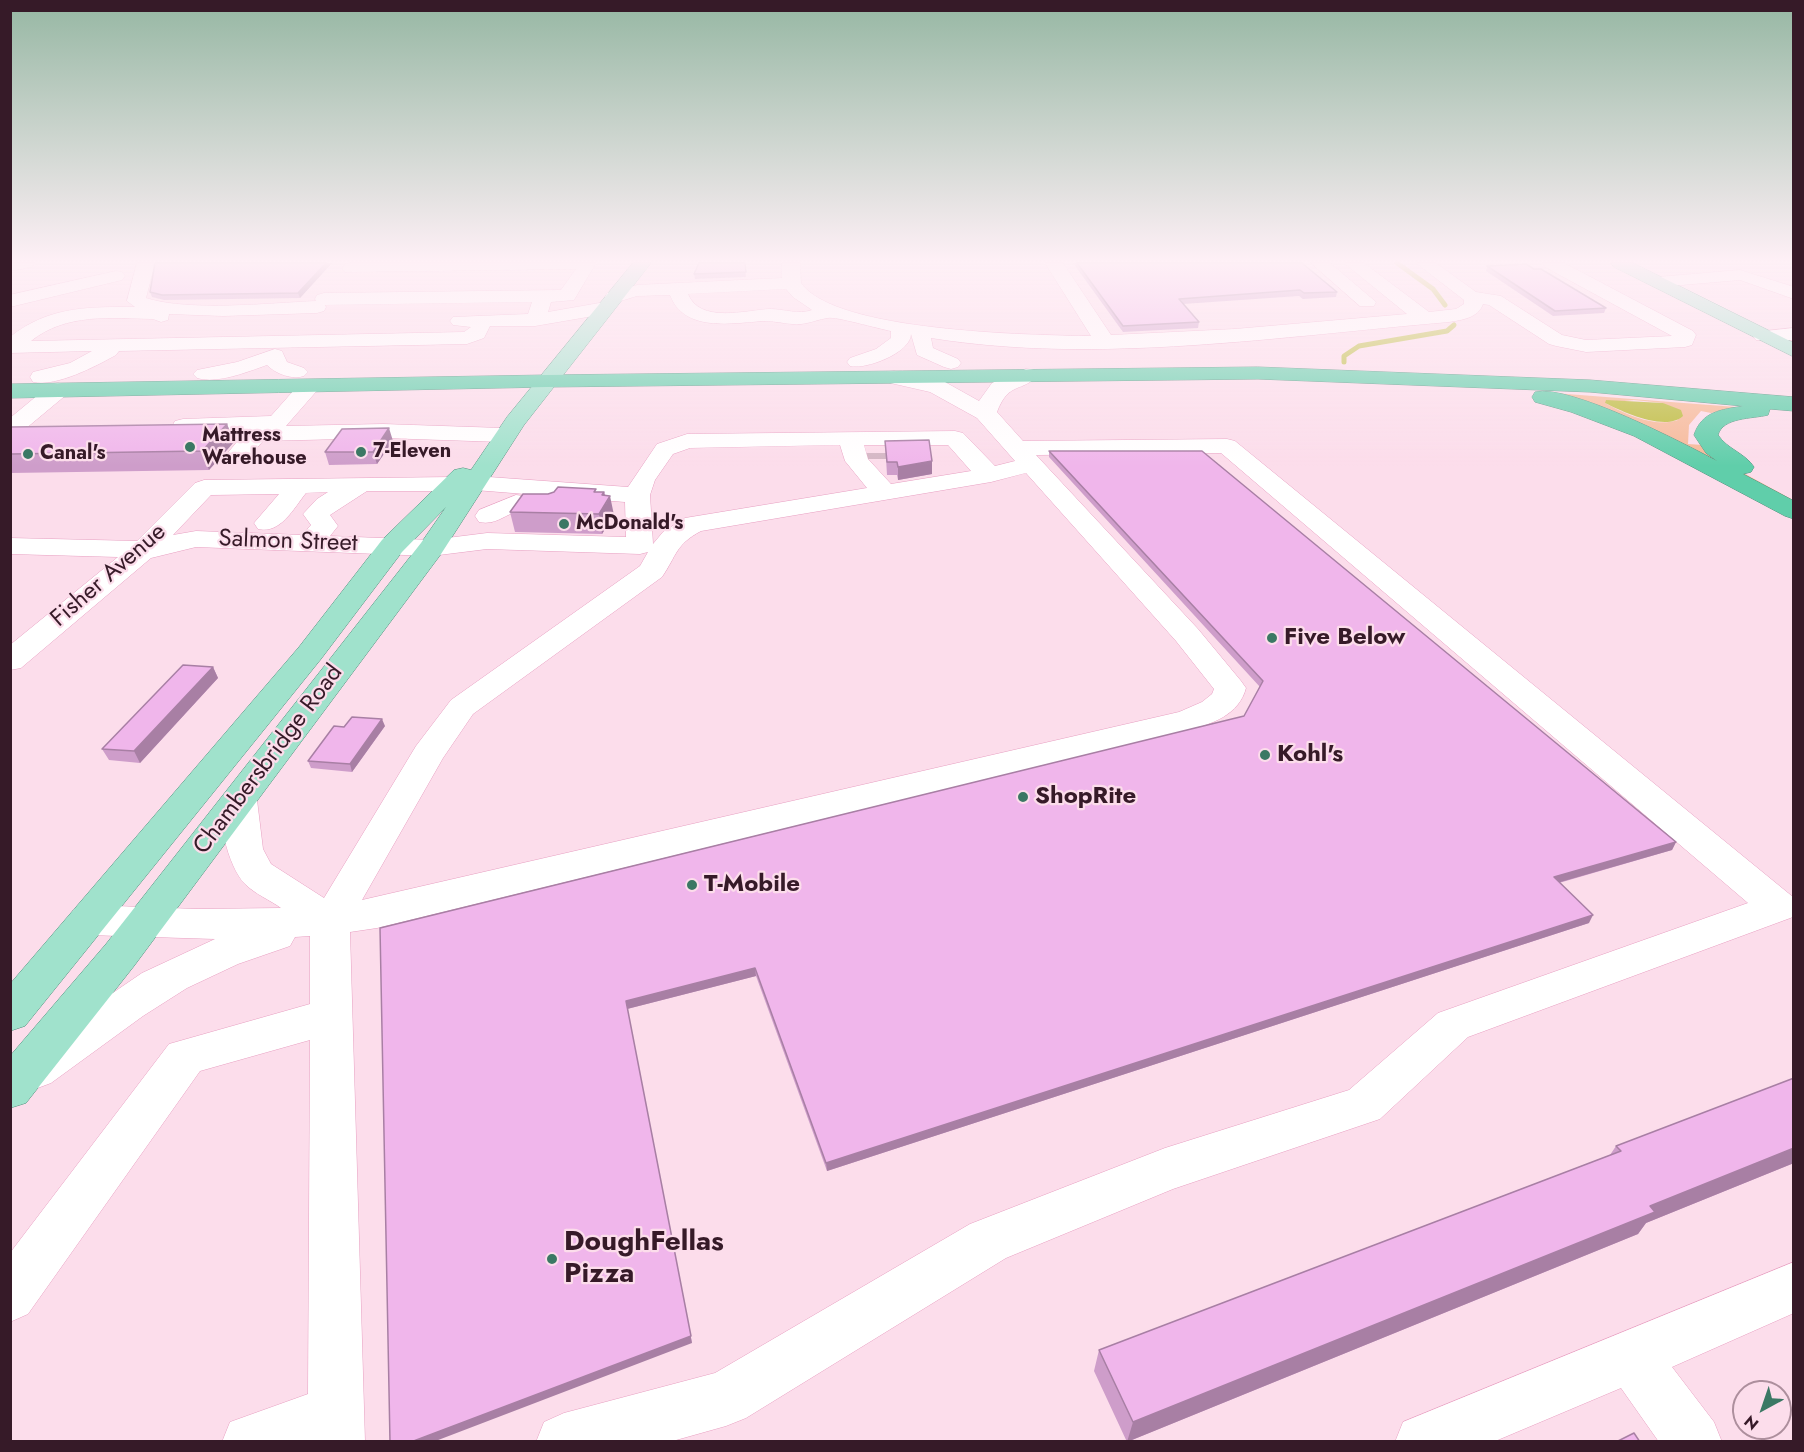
<!DOCTYPE html>
<style>
body{margin:0}
#map{position:relative;width:1804px;height:1452px;overflow:hidden;background:#fcddeb;font-family:Jost,sans-serif}
canvas{display:block}
.frame{position:absolute;inset:0;border:12px solid #361a28;pointer-events:none}
.north{position:absolute;left:1732px;top:1380px;width:60px;height:60px;box-sizing:border-box;background:#fcddeb;border:2px solid #ad8f9d;border-radius:50%;rotate:220deg;font-size:16px;font-weight:700;line-height:24px;text-align:center;color:#361a28}
.north::after{content:'';display:block;margin:auto;width:21px;height:27px;background:#3b7864;clip-path:polygon(50% 0,100% 100%,50% 72%,0 100%)}
</style>
<div id="map">
<canvas width="1804" height="1452"></canvas>
<div class="frame"></div>
<div class="north">N</div>
</div>
<script>
const g = document.querySelector('canvas').getContext('2d');
g.lineJoin = 'round';
function fill(path, color) {
  g.fillStyle = color;
  g.fill(path, 'evenodd');
}
function trace(path, color, width, dash) {
  g.strokeStyle = color;
  g.lineWidth = width;
  g.lineCap = dash ? 'butt' : 'round';
  g.setLineDash(dash || []);
  g.stroke(path);
}
function label(font, color, halo, rows, align = 'center') {
  g.font = font + ' Jost,sans-serif';
  g.lineWidth = 4.5;
  g.setLineDash([]);
  g.textBaseline = 'middle';
  g.strokeStyle = halo;
  g.fillStyle = color;
  for (const [text, x, y, turn = 0] of rows) {
    g.save();
    g.translate(x, y);
    g.rotate((+turn || 0) * Math.PI / 180);
    g.textAlign = isNaN(turn) ? turn : align;
    if (halo) g.strokeText(text, 0, 0);
    g.fillText(text, 0, 0);
    g.restore();
  }
}
fill(new Path2D(`
 M 1554,393 L 1736,407 L 1711,413 L 1701,411 L 1689,425 L 1688,444 L 1703,445 L 1725,463 L 1793,500 L 1793,505 ZM 1634,400 L 1663,403 L 1678,420 C 1655,428 1625,414 1605,403 Z`), '#f6b999');
fill(new Path2D(`
 M 1606,400 L 1663,403 L 1681,410 L 1683,416 C 1666,432 1623,412 1605,403 Z`), '#bcbc3c');
trace(new Path2D(`
 M 1397,263 L 1433,289 L 1445,305
 M 1344,362 L 1344,356 L 1359,346 L 1447,331 L 1454,325`), '#bcbc3c', 5);
trace(new Path2D(`
 M 877,453 L 877,459`), '#d4b6c4', 25, [25, 13]);
const minor = new Path2D(`
 M 10,263 L 35,263 L 32,267 L 10,271 Z
 M 137,263 L 155,263 L 146,298 C 190,312 269,303 316,301 L 315,299 L 317,295 L 324,293 L 561,290 L 576,269 L 345,272 L 342,268 L 345,264 L 351,263 L 596,263 L 574,300 L 551,302 L 548,312 L 605,302 L 612,304 L 614,308 L 612,312 L 605,314 L 535,326 L 490,326 L 484,338 L 467,344 L 119,351 L 116,355 C 96,366 57,387 33,382 L 30,377 L 33,372 L 70,363 L 92,351 L 10,353 L 10,337 C 49,306 88,307 135,307 L 127,301 ZM 532,302 L 528,314 L 453,317 L 450,321 L 453,325 L 471,327 L 464,332 L 31,341 C 66,313 111,318 153,319 L 161,322 L 168,320 L 169,314 L 223,316 L 317,313 L 324,311 L 326,307 L 325,305 Z
 M 782,263 L 800,263 L 801,283 C 835,332 1031,335 1091,336 L 1045,263 L 1063,263 L 1111,335 L 1235,329 L 1407,314 L 1344,263 L 1364,263 L 1429,312 L 1456,309 L 1464,304 L 1464,300 L 1416,263 L 1436,263 L 1476,292 L 1501,296 L 1562,335 L 1586,340 L 1672,336 L 1545,267 L 1542,263 L 1564,263 L 1693,331 L 1696,335 L 1692,345 L 1685,347 L 1586,352 L 1556,346 L 1549,344 L 1489,305 L 1483,304 C 1478,318 1462,320 1449,322 C 1282,336 1098,365 931,338 L 933,348 L 958,359 L 961,363 L 958,367 L 951,369 L 944,367 L 917,355 L 911,334 C 911,353 865,370 850,366 L 847,362 L 850,358 L 876,349 L 891,338 L 891,331 C 879,329 835,316 828,318 C 819,319 811,323 801,324 C 789,325 777,321 764,321 C 733,323 684,333 670,295 L 637,296 L 614,303 L 607,301 L 605,297 L 607,293 L 637,285 L 782,278 ZM 786,289 L 793,297 L 812,310 C 798,315 785,309 770,309 C 746,310 700,324 688,294 Z
 M 1311,263 L 1330,263 L 1376,302 L 1374,306 L 1360,306 Z
 M 1740,270 L 1794,287 L 1794,299 L 1740,280 L 1658,287 L 1652,286 L 1649,282 L 1652,278 L 1658,277 Z
 M 116,271 L 122,272 L 125,276 L 122,280 L 10,307 L 10,295 Z
 M 1794,328 L 1794,340 L 1756,340 L 1753,336 L 1756,332 Z
 M 275,349 L 282,351 L 287,362 L 304,368 L 308,372 L 304,376 C 292,380 276,374 267,365 C 247,372 218,384 197,378 L 193,374 L 197,370 L 237,362 Z
 M 1026,369 L 1034,370 L 1037,375 C 1024,393 1009,380 997,412 L 1023,441 L 1227,439 L 1235,441 L 1793,897 L 1793,917 L 1468,1037 L 1380,1119 L 1173,1189 L 1006,1258 L 746,1418 L 726,1426 L 669,1442 L 536,1442 L 544,1422 L 564,1413 L 715,1373 L 970,1224 L 1165,1148 L 1349,1090 L 1438,1013 L 1748,903 L 1221,453 L 1036,455 L 1198,629 L 1241,681 L 1246,688 C 1239,715 1212,724 1188,730 L 377,928 L 350,932 L 365,1442 L 222,1442 L 230,1422 L 308,1394 L 310,1040 L 200,1071 L 28,1314 L 10,1322 L 10,1253 L 169,1044 L 310,1004 L 310,936 L 295,937 L 290,946 L 238,964 L 187,988 L 143,1016 L 51,1083 L 35,1089 L 19,1083 L 13,1070 L 19,1057 L 142,973 L 215,939 L 88,935 L 74,931 L 68,920 L 74,909 L 88,905 L 197,909 L 281,908 C 270,900 255,894 245,884 C 228,867 214,812 226,792 L 239,788 L 252,792 L 257,800 L 263,849 L 271,864 L 324,898 L 416,746 L 451,700 L 640,566 L 648,552 L 640,554 L 487,549 L 431,556 L 196,547 L 151,558 L 21,668 L 10,670 L 10,645 L 118,557 L 10,554 L 10,538 L 137,541 L 195,483 L 204,480 L 453,477 L 464,481 L 466,478 L 475,476 L 628,487 L 657,444 L 687,434 L 955,431 L 963,433 L 995,466 L 1015,461 L 977,418 L 930,392 L 886,382 L 883,377 L 886,372 L 894,371 L 945,382 L 979,401 L 992,383 ZM 840,445 L 845,461 L 867,488 L 685,518 L 663,532 L 653,544 L 650,495 L 655,480 L 673,454 L 690,448 ZM 864,445 L 948,445 L 971,471 L 891,484 L 868,459 ZM 1026,473 L 1176,641 L 1214,689 L 1212,694 L 1202,702 L 1179,712 L 362,900 L 443,758 L 473,714 L 662,577 C 677,555 675,545 701,531 L 991,482 ZM 464,486 L 475,490 L 625,502 L 626,537 L 487,533 L 431,540 L 330,536 L 338,526 L 330,515 L 367,491 L 453,491 L 462,489 ZM 328,492 L 317,499 L 303,514 L 311,525 L 302,535 L 196,531 L 173,535 L 211,495 L 279,494 L 254,523 L 258,529 C 281,534 293,509 306,493 Z
 M 310,380 L 318,381 L 321,386 L 286,426 L 383,424 L 502,428 L 510,430 L 514,435 L 510,440 L 502,442 L 383,438 L 263,441 C 252,453 247,464 230,460 L 226,455 L 246,431 L 183,433 L 175,431 L 172,426 L 175,421 L 183,419 L 271,416 L 302,381 Z
 M 58,383 L 66,385 L 69,390 L 66,395 L 18,435 L 10,437 L 10,418 L 50,385 Z
 M 516,495 L 556,500 L 560,505 L 556,510 C 544,513 533,510 521,511 C 505,513 497,526 479,522 L 475,516 L 479,510 Z
 M 1794,1262 L 1794,1313 L 1672,1367 L 1714,1422 L 1722,1442 L 1659,1442 L 1621,1388 L 1493,1442 L 1395,1442 L 1403,1422 Z`);
const major = new Path2D(`
 M 633,263 L 651,263 L 524,425 L 441,554 L 134,966 L 26,1103 L 10,1108 L 10,1056 L 106,944 L 421,543 L 446,507 L 402,552 L 321,659 L 25,1026 L 10,1031 L 10,984 L 299,647 L 382,540 L 454,470 L 463,468 L 471,470 L 507,417 Z
 M 1611,263 L 1633,263 L 1794,343 L 1794,357 L 1614,267 Z`);
const highway = new Path2D(`
 M 1258,367 L 1590,380 L 1794,397 L 1794,411 L 1770,409 L 1768,415 C 1752,419 1723,417 1718,435 C 1727,449 1745,453 1754,467 L 1751,472 L 1743,474 L 1794,501 L 1794,519 L 1785,516 L 1634,436 L 1571,412 L 1535,402 L 1532,397 L 1535,392 C 1570,384 1683,443 1717,461 L 1706,453 L 1694,435 C 1702,411 1721,410 1743,406 L 1590,392 L 1258,379 L 547,387 L 10,398 L 10,384 L 547,375 Z`);
trace(minor, '#e79fc1', 1);
trace(major, '#518f7c', 1);
trace(highway, '#518f7c', 1);
fill(minor, '#fff');
fill(major, '#a0e2cc');
fill(highway, '#60ceaa');
fill(new Path2D(`
 M 332,263 L 300,298 L 164,300 L 152,297 L 150,292 Z
 M 745,263 L 746,277 L 695,279 L 694,274 Z
 M 1073,263 L 1302,263 L 1337,292 L 1336,297 L 1303,299 L 1299,296 L 1183,304 L 1199,322 L 1198,328 L 1123,332 Z
 M 1487,266 L 1606,308 L 1604,313 L 1553,316 L 1486,271 Z
 M 227,424 L 234,442 L 209,470 L 10,473 L 10,427 Z
 M 393,441 L 377,464 L 329,465 L 325,452 Z
 M 885,441 L 932,461 L 932,474 L 898,480 L 897,475 L 887,475 Z
 M 1049,451 L 1676,842 L 1672,850 L 1559,883 L 1589,923 L 827,1171 L 756,976 L 627,1009 L 692,1343 L 380,928 L 1244,716 L 1260,687 L 1049,457 Z
 M 597,492 L 604,492 L 614,515 L 602,534 L 515,532 L 510,512 Z
 M 213,667 L 218,678 L 140,763 L 109,760 L 102,749 Z
 M 385,726 L 352,772 L 311,768 L 308,761 L 344,727 Z
 M 1794,1078 L 1794,1163 L 1646,1223 L 1638,1234 L 1127,1442 L 1094,1371 L 1099,1350 L 1610,1155 L 1616,1146 Z`), '#ce9dca');
fill(new Path2D(`
 M 326,263 L 332,263 L 300,298 L 298,293 Z
 M 227,424 L 234,442 L 209,470 L 202,451 Z
 M 389,428 L 393,441 L 377,464 L 373,452 Z
 M 932,461 L 932,474 L 898,480 L 898,467 Z
 M 604,492 L 606,504 L 610,496 L 614,515 L 602,534 L 599,514 L 602,495 Z
 M 213,667 L 218,678 L 140,763 L 134,751 Z
 M 382,719 L 385,726 L 352,772 L 350,764 Z
 M 1676,842 L 1672,850 L 1550,885 L 1554,877 Z
 M 1593,915 L 1589,923 L 827,1171 L 826,1163 Z
 M 755,968 L 756,976 L 627,1009 L 692,1343 L 433,1442 L 411,1442 L 626,1001 Z
 M 1794,1148 L 1794,1163 L 1646,1223 L 1638,1234 L 1127,1442 L 1133,1422 L 1650,1206 Z`), '#a87fa4');
const building = new Path2D(`
 M 155,263 L 326,263 L 298,293 L 162,295 L 150,292 Z
 M 699,263 L 745,263 L 746,272 L 694,274 Z
 M 1077,263 L 1302,263 L 1337,292 L 1304,293 L 1300,290 L 1179,299 L 1199,322 L 1123,326 Z
 M 1526,264 L 1534,269 L 1541,269 L 1606,308 L 1555,311 L 1487,266 Z
 M 227,424 L 202,451 L 10,454 L 10,427 Z
 M 389,428 L 373,452 L 325,452 L 342,429 Z
 M 929,440 L 932,461 L 898,467 L 897,462 L 887,462 L 885,441 Z
 M 1049,451 L 1202,451 L 1676,842 L 1554,877 L 1593,915 L 826,1163 L 755,968 L 626,1001 L 691,1336 L 411,1442 L 390,1442 L 380,928 L 1244,716 L 1263,681 Z
 M 558,487 L 596,489 L 594,492 L 604,492 L 602,495 L 610,496 L 599,514 L 510,512 L 523,494 L 548,494 L 554,492 Z
 M 183,665 L 213,667 L 134,751 L 102,749 Z
 M 352,717 L 382,719 L 350,764 L 308,761 L 334,726 L 344,727 Z
 M 1794,1078 L 1794,1148 L 1650,1206 L 1655,1212 L 1133,1422 L 1099,1350 L 1621,1151 L 1616,1146 Z
 M 1634,1433 L 1640,1442 L 1616,1442 Z`);
fill(building, '#f0b6eb');
trace(building, '#a87fa4', 1.5);
const sky = g.createLinearGradient(0, 0, 0, 466);
sky.addColorStop(0, '#96b7a3');
sky.addColorStop(0.56, '#fef0f6');
sky.addColorStop(1, '#fef0f600');
g.fillStyle = sky;
g.fillRect(0, 0, 1804, 466);
for (const [x, y, r, color] of [
 [190,447,6,"#3b7864"],
 [361,452,6,"#3b7864"],
 [28,454,6,"#3b7864"],
 [564,524,6,"#3b7864"],
 [1272,638,6,"#3b7864"],
 [1265,755,6,"#3b7864"],
 [1023,797,6,"#3b7864"],
 [692,885,6,"#3b7864"],
 [552,1259,6,"#3b7864"]
]) {
  const dot = new Path2D();
  dot.arc(x, y, r, 0, 2 * Math.PI);
  g.fillStyle = color;
  g.fill(dot);
  trace(dot, '#fcddeb', 2);
}
label('bold 20px', '#361a28', '#fcddeb', [
 ["Mattress",202,436],
 ["Warehouse",202,459],
 ["7-Eleven",373,452],
 ["Canal's",40,454],
 ["McDonald's",576,524]
], 'left');
label('24px', '#361a28', '#fcddeb', [
 ["Salmon Street",288,542,2],
 ["Fisher Avenue",109,576,-41],
 ["Chambersbridge Road",269,760,-53]
]);
label('bold 24px', '#361a28', '#fcddeb', [
 ["Five Below",1284,638],
 ["Kohl's",1277,755],
 ["ShopRite",1035,797],
 ["T-Mobile",704,885]
], 'left');
label('bold 28px', '#361a28', '#fcddeb', [
 ["DoughFellas",564,1243],
 ["Pizza",564,1275]
], 'left');
</script>
